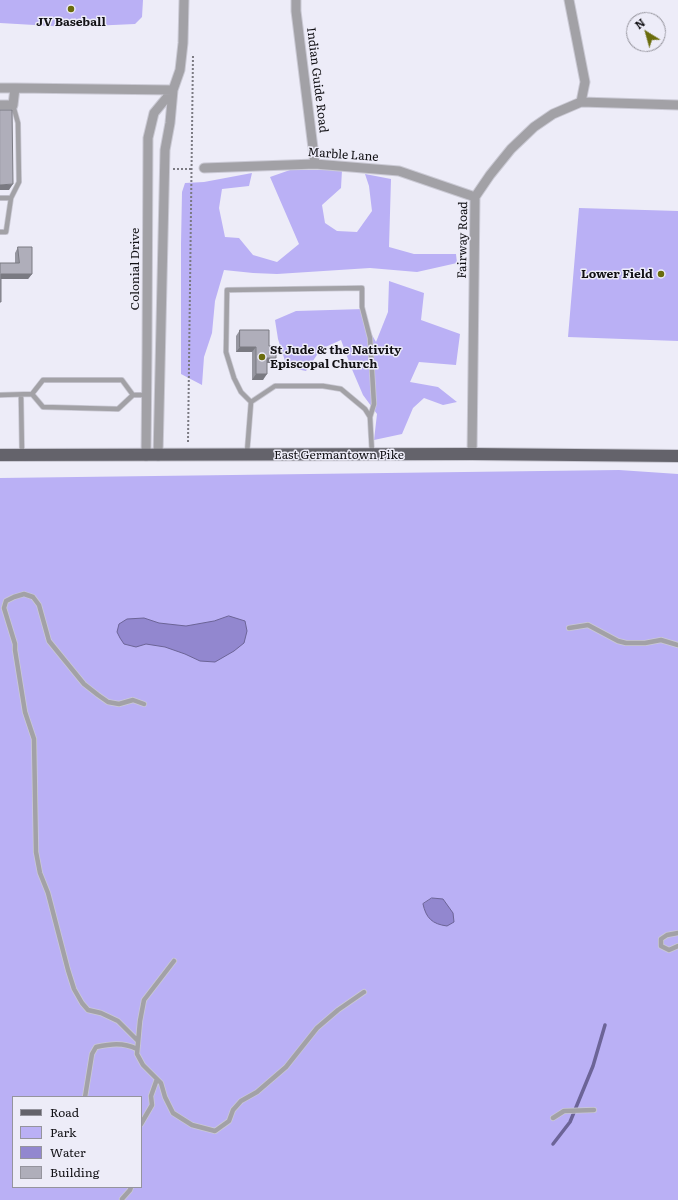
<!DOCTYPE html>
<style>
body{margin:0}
#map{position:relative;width:678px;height:1200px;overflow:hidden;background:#edecf8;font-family:Literata,serif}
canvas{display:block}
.legend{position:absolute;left:12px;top:1096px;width:130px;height:92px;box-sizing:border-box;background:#edecf8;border:1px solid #95949d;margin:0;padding:5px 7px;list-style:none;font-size:12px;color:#121115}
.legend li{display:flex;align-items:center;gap:8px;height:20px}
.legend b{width:20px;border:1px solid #95949d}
.north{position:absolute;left:626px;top:12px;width:40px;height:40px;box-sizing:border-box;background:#edecf8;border:1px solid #95949d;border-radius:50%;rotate:323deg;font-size:11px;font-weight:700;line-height:16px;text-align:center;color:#121115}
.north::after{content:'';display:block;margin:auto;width:14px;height:18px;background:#6a6c0c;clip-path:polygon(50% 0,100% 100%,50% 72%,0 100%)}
</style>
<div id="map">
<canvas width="678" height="1200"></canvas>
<ul class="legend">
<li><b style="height:5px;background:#64636b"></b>Road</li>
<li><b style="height:11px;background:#bab0f5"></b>Park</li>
<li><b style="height:11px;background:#9287cf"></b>Water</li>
<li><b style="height:11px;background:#afaeba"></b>Building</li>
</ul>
<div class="north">N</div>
</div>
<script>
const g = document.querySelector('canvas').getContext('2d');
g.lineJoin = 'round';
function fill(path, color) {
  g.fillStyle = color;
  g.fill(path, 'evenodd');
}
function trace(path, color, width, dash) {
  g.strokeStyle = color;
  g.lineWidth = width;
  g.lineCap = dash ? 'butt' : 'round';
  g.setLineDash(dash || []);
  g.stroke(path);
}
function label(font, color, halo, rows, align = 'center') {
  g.font = font + ' Literata,serif';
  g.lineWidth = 3;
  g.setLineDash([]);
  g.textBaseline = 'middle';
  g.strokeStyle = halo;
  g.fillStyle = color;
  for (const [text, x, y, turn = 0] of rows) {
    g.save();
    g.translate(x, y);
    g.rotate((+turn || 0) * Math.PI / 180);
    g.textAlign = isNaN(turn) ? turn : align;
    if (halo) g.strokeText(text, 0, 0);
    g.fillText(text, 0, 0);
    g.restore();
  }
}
fill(new Path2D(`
 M 0,0 L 143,0 L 142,17 L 135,24 L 69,27 L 0,23 Z
 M 290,170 L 342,170 L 341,188 L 322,205 L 325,223 L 337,231 L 357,232 L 372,211 L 369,186 L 365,174 L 391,179 L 389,247 L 414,254 L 456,254 L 457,263 L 417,272 L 370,268 L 277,274 L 253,273 L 224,270 L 215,301 L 212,333 L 204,357 L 202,385 L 181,374 L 181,244 L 182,192 L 185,183 L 204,182 L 252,173 L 249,186 L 222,189 L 219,208 L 225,237 L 239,238 L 253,255 L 277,262 L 299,244 L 270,177 Z
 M 579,208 L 678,211 L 678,341 L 568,337 Z
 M 389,281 L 424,293 L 421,320 L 460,334 L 456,365 L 419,362 L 410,382 L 438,387 L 457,402 L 443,405 L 424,398 L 413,408 L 402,434 L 374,440 L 377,414 L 363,395 L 351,367 L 341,340 L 321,349 L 306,371 L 287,367 L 278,339 L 275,320 L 296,311 L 364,309 L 367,326 L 376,342 L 388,312 Z
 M 619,470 L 678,474 L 678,1200 L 0,1200 L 0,478 ZM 13,1097 L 141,1097 L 141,1187 L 13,1187 Z`), '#bab0f5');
const water = new Path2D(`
 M 229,616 L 245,621 L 247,631 L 244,643 L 234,651 L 215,662 L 200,661 L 185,654 L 165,647 L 146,644 L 136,647 L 124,644 L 120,638 L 117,632 L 119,624 L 127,619 L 144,618 L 159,623 L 186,626 L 214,621 Z
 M 432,898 L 443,899 L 453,913 L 454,922 L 447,926 C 432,924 426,918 423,904 Z`);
fill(water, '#9287cf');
trace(water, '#6c6497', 1);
trace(new Path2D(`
 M 553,1144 L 570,1122 L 593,1066 L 605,1025`), '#6c6497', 3.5);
const lane = new Path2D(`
 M 0,198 L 11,198
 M 0,232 L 6,232 L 11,198 L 19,182 L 18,123 L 13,105
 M 0,395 L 32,394
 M 21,395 L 22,455
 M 133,395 L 122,380 L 43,380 L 32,394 L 43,407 L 118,409 L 133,395 L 146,395
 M 251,402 L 241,392 L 234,378 L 226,352 L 227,290 L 362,288 L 362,307 L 370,338 L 374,404 L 370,417 L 372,453
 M 251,402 L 275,386 L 323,386 L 341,389 L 365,409 L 370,417
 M 247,453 L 251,402
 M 569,628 L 588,625 L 618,641 L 626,643 L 645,643 L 661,640 L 678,645
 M 678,933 L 667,935 L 661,939 L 661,946 L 669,950 L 678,946
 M 174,961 L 144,1000 L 140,1021 L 137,1054 L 143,1065 L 161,1083 L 165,1097 L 173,1113 L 192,1125 L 215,1131 L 229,1121 L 233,1110 L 241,1101 L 257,1092 L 286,1067 L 317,1028 L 338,1010 L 364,992
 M 138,1041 L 118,1021 L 101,1013 L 88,1010 L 82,1003 L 74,989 L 68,970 L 48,893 L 40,873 L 36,852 L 34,739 L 25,712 L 15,650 L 15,644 L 4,608 L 6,601 L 14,597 L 24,594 L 33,597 L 39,605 L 49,641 L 84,684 L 98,695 L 108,702 L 119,704 L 133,700 L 144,704
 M 85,1097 L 92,1054 L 96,1047 C 110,1044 123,1042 137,1049
 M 553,1118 L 564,1111 L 594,1110
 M 141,1124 L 152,1105 L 151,1096 L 157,1079
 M 122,1199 L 130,1190 L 131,1187`);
const street = new Path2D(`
 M 296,0 L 296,11 L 315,164
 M 569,0 L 585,82 L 581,102
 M 0,88 L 15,88
 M 0,105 L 13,105 L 15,88 L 173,90
 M 204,168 L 315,164 L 399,171 L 475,197
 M 472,454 L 475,197 L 490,175 L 511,149 L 534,127 L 553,114 L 581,102 L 678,105
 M 146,456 L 147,352 L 148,138 L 154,113 L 173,90
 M 158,456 L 165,150 L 170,123 L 173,90 L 180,70 L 183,43 L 184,0`);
const primary = new Path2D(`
 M 0,455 L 472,454 L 678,456`);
trace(lane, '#cac9d4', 6);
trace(street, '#cac9d4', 11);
trace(primary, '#cac9d4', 14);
trace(new Path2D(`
 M 173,169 L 193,169
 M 188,442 L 193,55`), '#7b7a82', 2, [2, 2]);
trace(lane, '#a2a1a6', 4.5);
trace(street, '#a2a1a6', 9);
trace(primary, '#64636b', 12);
fill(new Path2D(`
 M 18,247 L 32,274 L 28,279 L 1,279 L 0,263 L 15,263 L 15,253 Z
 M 240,330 L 269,346 L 273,363 L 267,363 L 263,380 L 252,380 L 252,352 L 236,352 L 236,336 Z`), '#9696a0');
fill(new Path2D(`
 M 13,184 L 9,190 L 0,190 L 0,185 Z
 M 1,274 L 32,274 L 28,279 L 0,279 Z
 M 240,347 L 256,347 L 252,352 L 236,352 Z
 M 267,358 L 276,358 L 273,363 L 263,363 Z
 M 256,374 L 267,374 L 263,380 L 252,380 Z`), '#7a7a82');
const building = new Path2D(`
 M 0,110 L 12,110 L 13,184 L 0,185 Z
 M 18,247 L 32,247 L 32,274 L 1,274 L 1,302 L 0,302 L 0,263 L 19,263 Z
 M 240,330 L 269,330 L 269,346 L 276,346 L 276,358 L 267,358 L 267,374 L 256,374 L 256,347 L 240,347 Z`);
fill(building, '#afaeba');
trace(building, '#7a7a82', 1);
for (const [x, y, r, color] of [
 [71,9,4,"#6a6c0c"],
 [661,274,4,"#6a6c0c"],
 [262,357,4,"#6a6c0c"]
]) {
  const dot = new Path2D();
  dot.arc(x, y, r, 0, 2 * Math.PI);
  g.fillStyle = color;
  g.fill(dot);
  trace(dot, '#edecf8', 1.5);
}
label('bold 12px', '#121115', '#edecf8', [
 ["JV Baseball",71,22],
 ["Lower Field",653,274,"right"],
 ["St Jude & the Nativity",270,350,"left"],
 ["Episcopal Church",270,364,"left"]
]);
label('12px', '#121115', '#edecf8', [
 ["Indian Guide Road",317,80,83],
 ["Marble Lane",343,155,4],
 ["Fairway Road",463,240,-89],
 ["Colonial Drive",135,269,-90],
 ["East Germantown Pike",339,455]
]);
</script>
